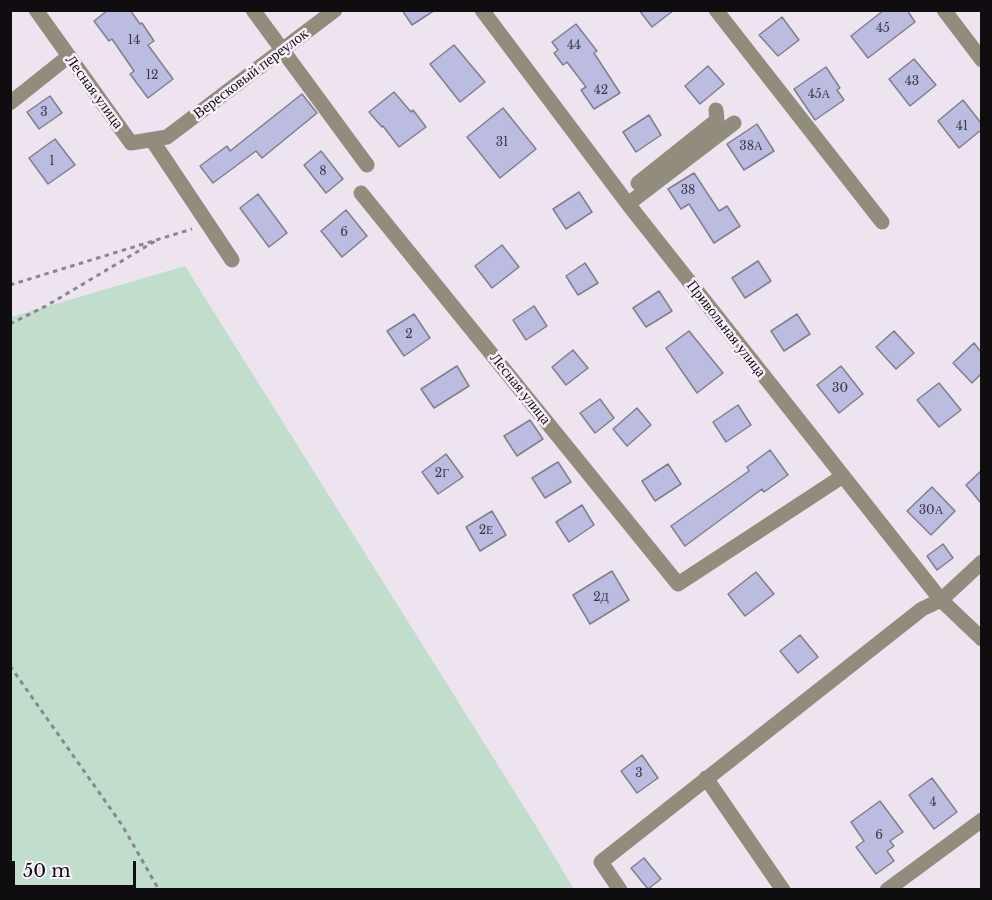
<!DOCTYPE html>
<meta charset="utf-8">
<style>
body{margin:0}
#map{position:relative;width:992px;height:900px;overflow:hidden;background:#ede4f0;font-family:"Libre Baskerville",serif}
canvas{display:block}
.frame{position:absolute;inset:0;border:12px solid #100d11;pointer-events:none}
.scale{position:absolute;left:12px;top:861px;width:124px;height:27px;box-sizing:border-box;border:3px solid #100d11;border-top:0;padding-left:8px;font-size:18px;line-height:21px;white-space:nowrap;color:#100d11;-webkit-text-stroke:4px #fbf1fd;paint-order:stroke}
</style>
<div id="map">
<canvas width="992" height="900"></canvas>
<div class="frame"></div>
<div class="scale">50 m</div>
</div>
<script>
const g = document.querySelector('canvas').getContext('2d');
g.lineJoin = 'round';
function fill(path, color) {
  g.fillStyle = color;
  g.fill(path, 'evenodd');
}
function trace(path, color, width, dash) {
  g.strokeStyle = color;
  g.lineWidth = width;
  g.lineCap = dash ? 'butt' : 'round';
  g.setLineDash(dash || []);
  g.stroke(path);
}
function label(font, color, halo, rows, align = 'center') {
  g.font = font + ' "Libre Baskerville",serif';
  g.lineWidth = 5;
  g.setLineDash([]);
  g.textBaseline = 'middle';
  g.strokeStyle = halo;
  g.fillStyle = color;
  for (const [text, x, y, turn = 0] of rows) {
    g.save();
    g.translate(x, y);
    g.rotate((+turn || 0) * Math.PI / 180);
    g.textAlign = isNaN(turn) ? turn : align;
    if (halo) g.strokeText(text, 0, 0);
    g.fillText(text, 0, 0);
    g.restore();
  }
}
fill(new Path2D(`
 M 185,266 L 533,821 L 574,889 L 11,889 L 11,317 Z`), '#c1decd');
const building = new Path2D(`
 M 108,10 L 130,10 L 140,24 L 142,23 L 154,41 L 148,45 L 173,79 L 148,98 L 130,74 L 134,71 L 112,39 L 109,41 L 94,21 Z
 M 402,10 L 435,10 L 412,25 Z
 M 639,10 L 674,10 L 652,27 Z
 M 884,10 L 907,10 L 915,22 L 868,58 L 851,36 Z
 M 782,17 L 799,40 L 778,56 L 759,35 Z
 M 576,24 L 597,51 L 594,53 L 620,93 L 594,109 L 581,90 L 586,87 L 567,62 L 563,65 L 554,53 L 558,50 L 552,42 Z
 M 454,45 L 485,82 L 460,102 L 430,64 Z
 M 914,59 L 936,85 L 910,106 L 889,79 Z
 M 708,66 L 724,84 L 700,104 L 685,86 Z
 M 826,67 L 840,88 L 837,90 L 844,100 L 815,120 L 794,89 Z
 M 394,92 L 411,112 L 413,110 L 426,127 L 399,147 L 383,126 L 382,127 L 369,112 Z
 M 302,94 L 317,113 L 262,158 L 256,151 L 213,183 L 200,166 L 227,146 L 230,151 Z
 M 50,96 L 62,113 L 39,129 L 27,112 Z
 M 963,100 L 981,123 L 981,130 L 959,148 L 938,121 Z
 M 503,108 L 536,149 L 500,178 L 467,137 Z
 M 649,115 L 661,135 L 636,152 L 623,132 Z
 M 757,124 L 774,151 L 744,170 L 727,144 Z
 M 55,139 L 75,165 L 48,184 L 29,158 Z
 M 321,151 L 343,179 L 326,193 L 304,165 Z
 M 694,173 L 719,211 L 727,206 L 740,226 L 714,243 L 689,204 L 681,209 L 668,189 Z
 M 579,192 L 592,212 L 566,229 L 553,209 Z
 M 258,194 L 287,233 L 269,247 L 240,208 Z
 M 346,210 L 367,236 L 342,257 L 321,231 Z
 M 502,245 L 519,267 L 492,288 L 475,266 Z
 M 758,261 L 771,281 L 745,298 L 732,278 Z
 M 585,263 L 598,283 L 578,295 L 566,276 Z
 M 659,291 L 672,311 L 646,327 L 633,308 Z
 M 534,306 L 547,326 L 526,340 L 513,320 Z
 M 414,314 L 430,338 L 404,356 L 387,331 Z
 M 797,314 L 810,334 L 784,351 L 771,331 Z
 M 689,331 L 723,373 L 697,393 L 666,348 Z
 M 894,331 L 914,353 L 896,369 L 876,347 Z
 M 974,343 L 981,352 L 981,374 L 972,383 L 953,363 Z
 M 573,350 L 588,368 L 566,385 L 552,367 Z
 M 457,366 L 469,386 L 434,408 L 421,389 Z
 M 841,366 L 863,394 L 839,413 L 817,385 Z
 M 939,383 L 961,410 L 939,427 L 917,400 Z
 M 600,399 L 614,418 L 595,433 L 580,413 Z
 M 738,405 L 751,425 L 726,442 L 713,422 Z
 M 637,408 L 651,425 L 627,446 L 613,429 Z
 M 530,420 L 543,439 L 517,456 L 504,436 Z
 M 770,450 L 788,475 L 764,492 L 762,489 L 685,546 L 671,526 L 749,471 L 747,467 Z
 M 446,454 L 463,477 L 438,494 L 422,472 Z
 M 558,462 L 571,482 L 545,498 L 532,478 Z
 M 668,464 L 681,484 L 655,501 L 642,481 Z
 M 981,471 L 981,503 L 966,485 Z
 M 932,487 L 955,511 L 931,535 L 907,511 Z
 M 582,505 L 594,525 L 569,542 L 556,522 Z
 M 492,511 L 506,535 L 480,551 L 466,527 Z
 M 943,544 L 953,558 L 937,570 L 927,556 Z
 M 612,571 L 629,600 L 590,624 L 573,595 Z
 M 756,572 L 774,594 L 745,616 L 728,594 Z
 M 800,635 L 818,657 L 798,673 L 780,651 Z
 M 642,755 L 658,778 L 637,793 L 621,771 Z
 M 932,778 L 957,812 L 934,829 L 909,795 Z
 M 880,801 L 903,832 L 890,841 L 894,846 L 887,851 L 894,861 L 876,874 L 856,847 L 864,841 L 851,822 Z
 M 644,858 L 661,879 L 648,889 L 631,868 Z`);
fill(building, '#bcbbe0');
trace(building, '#7f7f8b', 1.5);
trace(new Path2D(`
 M 10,285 L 192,229
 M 10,324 L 46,306 L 157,240
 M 10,666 L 122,825 L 159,890`), '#8b858e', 3, [4.5, 4.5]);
trace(new Path2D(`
 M 36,10 L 131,143 L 167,137 L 335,10
 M 253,10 L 367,165
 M 482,10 L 628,204 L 941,600 L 982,562
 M 716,10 L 882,222
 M 944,10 L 982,60
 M 10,103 L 69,56
 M 152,140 L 232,260
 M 638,183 L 717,120 L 716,110
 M 361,193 L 678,584 L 843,476
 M 628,204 L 734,123
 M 706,778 L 783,890
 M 620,890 L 601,862 L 922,609 L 941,600 L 982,639
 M 887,890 L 982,820`), '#918c7c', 15);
label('12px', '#3b3845', null, [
 ["45",883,29],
 ["14",134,41],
 ["44",574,46],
 ["12",152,76],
 ["43",912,82],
 ["42",601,91],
 ["45А",819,95],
 ["3",44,113],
 ["41",962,127],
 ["31",502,143],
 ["38А",751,147],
 ["1",52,162],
 ["8",323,172],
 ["38",688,191],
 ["6",344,233],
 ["2",409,335],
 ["30",840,389],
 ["2Г",442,474],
 ["30А",931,511],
 ["2Е",486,531],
 ["2Д",601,598],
 ["3",639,774],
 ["4",933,803],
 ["6",879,836]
]);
label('15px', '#100d11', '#fbf1fd', [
 ["Вересковый переулок",251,74,-37],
 ["Лесная улица",94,92,54],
 ["Привольная улица",726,329,52],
 ["Лесная улица",520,389,51]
]);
</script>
